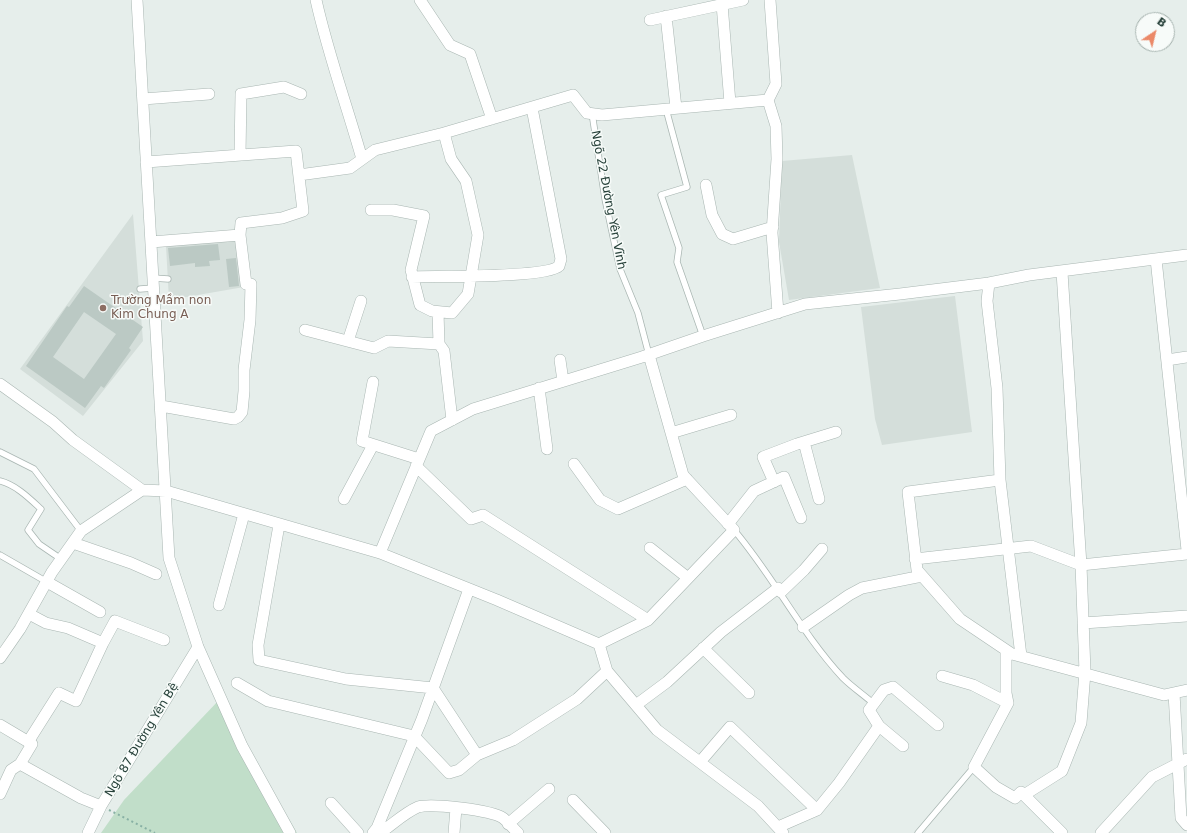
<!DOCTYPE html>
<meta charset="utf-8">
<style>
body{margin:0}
#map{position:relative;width:1187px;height:833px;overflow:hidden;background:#e6eeeb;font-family:"DejaVu Sans",sans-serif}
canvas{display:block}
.north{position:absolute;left:1135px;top:12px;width:40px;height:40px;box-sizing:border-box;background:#f7fbf9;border:1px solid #a3b0ac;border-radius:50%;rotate:35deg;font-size:11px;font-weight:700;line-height:16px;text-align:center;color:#264039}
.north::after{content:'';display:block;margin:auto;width:14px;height:18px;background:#eb8968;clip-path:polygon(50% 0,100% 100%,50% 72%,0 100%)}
</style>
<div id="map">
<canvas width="1187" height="833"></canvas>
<div class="north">B</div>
</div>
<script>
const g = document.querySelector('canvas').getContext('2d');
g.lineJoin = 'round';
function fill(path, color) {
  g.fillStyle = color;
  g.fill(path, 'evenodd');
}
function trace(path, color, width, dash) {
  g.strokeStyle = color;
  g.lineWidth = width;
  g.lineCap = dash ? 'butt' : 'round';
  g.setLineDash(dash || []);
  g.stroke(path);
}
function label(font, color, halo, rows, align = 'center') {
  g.font = font + ' "DejaVu Sans",sans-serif';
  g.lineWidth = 3;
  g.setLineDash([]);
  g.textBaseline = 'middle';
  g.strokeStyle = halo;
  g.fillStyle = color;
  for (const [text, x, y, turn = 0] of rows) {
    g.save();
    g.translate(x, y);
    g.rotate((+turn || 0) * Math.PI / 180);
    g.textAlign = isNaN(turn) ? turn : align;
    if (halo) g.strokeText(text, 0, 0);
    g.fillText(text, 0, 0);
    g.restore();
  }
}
fill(new Path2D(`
 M 852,155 L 880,288 L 789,300 L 779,242 L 782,161 Z
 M 133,214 L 143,341 L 83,416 L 20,369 Z
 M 239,236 L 244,287 L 169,300 L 166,246 Z
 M 955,296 L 972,432 L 882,445 L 875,419 L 861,307 Z`), '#d4deda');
fill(new Path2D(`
 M 219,700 L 297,833 L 101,833 L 124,800 Z`), '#c1dec9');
fill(new Path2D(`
 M 218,244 L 220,260 L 209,261 L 210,266 L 195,267 L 195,263 L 170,266 L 168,248 Z
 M 236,258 L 239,286 L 229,287 L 226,259 Z
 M 84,286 L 143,327 L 129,348 L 131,350 L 104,388 L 101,386 L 85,408 L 26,366 L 67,306 L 69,307 ZM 84,312 L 116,334 L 84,379 L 53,357 Z`), '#bbc9c4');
const lane = new Path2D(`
 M 666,109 L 687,187 L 661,195 L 679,248 L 677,262 L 703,336
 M 592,113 L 605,199 L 620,269 L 638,313 L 649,355
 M 153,278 L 168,279
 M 140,289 L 154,288
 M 0,452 L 34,469 L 81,531
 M 0,481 C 16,485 29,498 41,509 L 28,530 L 39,544 L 61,559
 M 734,530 C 774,577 801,633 843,678 C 852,687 864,695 874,704
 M 0,555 L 47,582
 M 918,833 L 974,767`);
const street = new Path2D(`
 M 137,0 L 169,558 L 198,647 L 242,746 L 290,833
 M 316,0 C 328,54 347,106 362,159
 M 420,0 L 450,45 L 470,54 L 492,119
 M 770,0 L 776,84 L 768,100 L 776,126 L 777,159 L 772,233 L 778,313
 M 722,4 L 730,103
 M 666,16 L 676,108
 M 650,20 L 743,0
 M 143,99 L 209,94
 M 240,155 L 241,94 L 284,87 L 301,94
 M 146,162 L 296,151 L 303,211 L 282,218 L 241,223 L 240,235 L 246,284 L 251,284 L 250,320 L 244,370 L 244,391 L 242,412 L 238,417 L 234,419 L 161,406
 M 299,175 L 350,168 L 375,150 L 444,133 L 573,95 L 587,113 L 602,115 L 768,100
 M 706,185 L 712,215 L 722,234 L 733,239 L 773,227
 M 371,210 L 393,210 L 424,216 L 411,270 L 420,305 L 432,311 L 452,313 L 468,294 L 478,235 L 466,181 L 451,159 L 444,133
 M 151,242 L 240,235
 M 1156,259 L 1187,550
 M 1062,272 L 1081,565 L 1187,554
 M 412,277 C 436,276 547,278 559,266 L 561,259 L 532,108
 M 989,283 L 987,301 L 997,388 L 1000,480 L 1021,656
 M 438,312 L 439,344 L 444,351 L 452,420
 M 305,330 L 374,348 L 388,341 L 439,344
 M 348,341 L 361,301
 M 649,355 L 683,475 L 734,530 L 648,620 L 599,644 L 607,671 L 657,730 L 758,806 L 783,833
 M 560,360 L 563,381
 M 1167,360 L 1187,357
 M 373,382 L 362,441 L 419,459
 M 0,384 L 53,422 L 73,440 L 142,490 L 166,491 L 380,553 L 497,600 L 599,644
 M 539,388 L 547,449
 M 671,433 L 731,415
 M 804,442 L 819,499
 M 574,464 L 600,500 L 618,509 L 687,479
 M 416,466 L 471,519 L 483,515 L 648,620
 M 1000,480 L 908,492 L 917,570 L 960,619 L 1012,654 L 1164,695 L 1187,690
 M 774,482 L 763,457 L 797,444 L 836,432
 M 344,499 L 373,445
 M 728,524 L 754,491 L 784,477 L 801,518
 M 73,543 L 131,563 L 156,574
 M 650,548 L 688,578
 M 380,553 L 431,431 L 473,409 L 642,357 L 703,336 L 805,304 L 900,294 L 989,283 L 1029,275 L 1187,255
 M 915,559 L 1031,546 L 1081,565 L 1085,672 L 1081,723 L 1062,771 L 1024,795
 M 47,582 L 100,612
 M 781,592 L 804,570 L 822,549
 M 219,605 L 244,514
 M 29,614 L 46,623 L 68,628 L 103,643
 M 1083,623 L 1187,616
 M 803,627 L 849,595 L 862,588 L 922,576
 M 703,648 L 749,693
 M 1006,650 L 1006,693 L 1008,703 L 974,767 L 996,787 L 1015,798 L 1021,792 L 1062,833
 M 0,658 L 20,629 L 52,572 L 81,531 L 142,490
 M 942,676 L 973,685 L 1008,703
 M 237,683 L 268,701 L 414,736 L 449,773 L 459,770 L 477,755 L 433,688 L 346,679 L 259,660 L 258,645 L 279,525
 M 1174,693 L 1181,818 L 1187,825
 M 636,705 L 667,682 L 721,632 L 778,588
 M 0,725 L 32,744 L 20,764 L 11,770 L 0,794
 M 879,726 L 903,746
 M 28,742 L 59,693 L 76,701 L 103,643 L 115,621 L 164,640
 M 477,755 L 513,740 L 577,699 L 607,671
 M 700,762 L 730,727 L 817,810
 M 20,764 L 81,798 L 101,806
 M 573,800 L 605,833
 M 331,803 L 358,833
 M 508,824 L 549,789
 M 778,827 L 817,810 L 839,783 L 879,726 L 869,710 L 884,690 L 893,687 L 938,725
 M 88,833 L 101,806 L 198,647
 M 373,833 L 377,828 L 422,719 L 469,589
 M 380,833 C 392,825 404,813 418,807 C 431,803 491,810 503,818 C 508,822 513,828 518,833
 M 454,833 L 456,808
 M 1101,833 L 1152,777 L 1187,759`);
trace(lane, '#a9b6b2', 7);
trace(street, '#a9b6b2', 12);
trace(new Path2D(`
 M 109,810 L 155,833`), '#88b0a4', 2, [2, 3]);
trace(lane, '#fff', 5.5);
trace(street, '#fff', 11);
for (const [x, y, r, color] of [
 [103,308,4,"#8d6e63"]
]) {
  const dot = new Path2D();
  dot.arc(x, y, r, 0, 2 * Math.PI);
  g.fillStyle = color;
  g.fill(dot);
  trace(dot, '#f7fbf9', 1.5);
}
label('12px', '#264039', '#f7fbf9', [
 ["Ngõ 22 Đường Yên Vĩnh",608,200,79],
 ["Ngõ 87 Đường Yên Bệ",142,740,-59]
]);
label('12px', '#785e54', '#f7fbf9', [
 ["Trường Mầm non",111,301],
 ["Kim Chung A",111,315]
], 'left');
</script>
